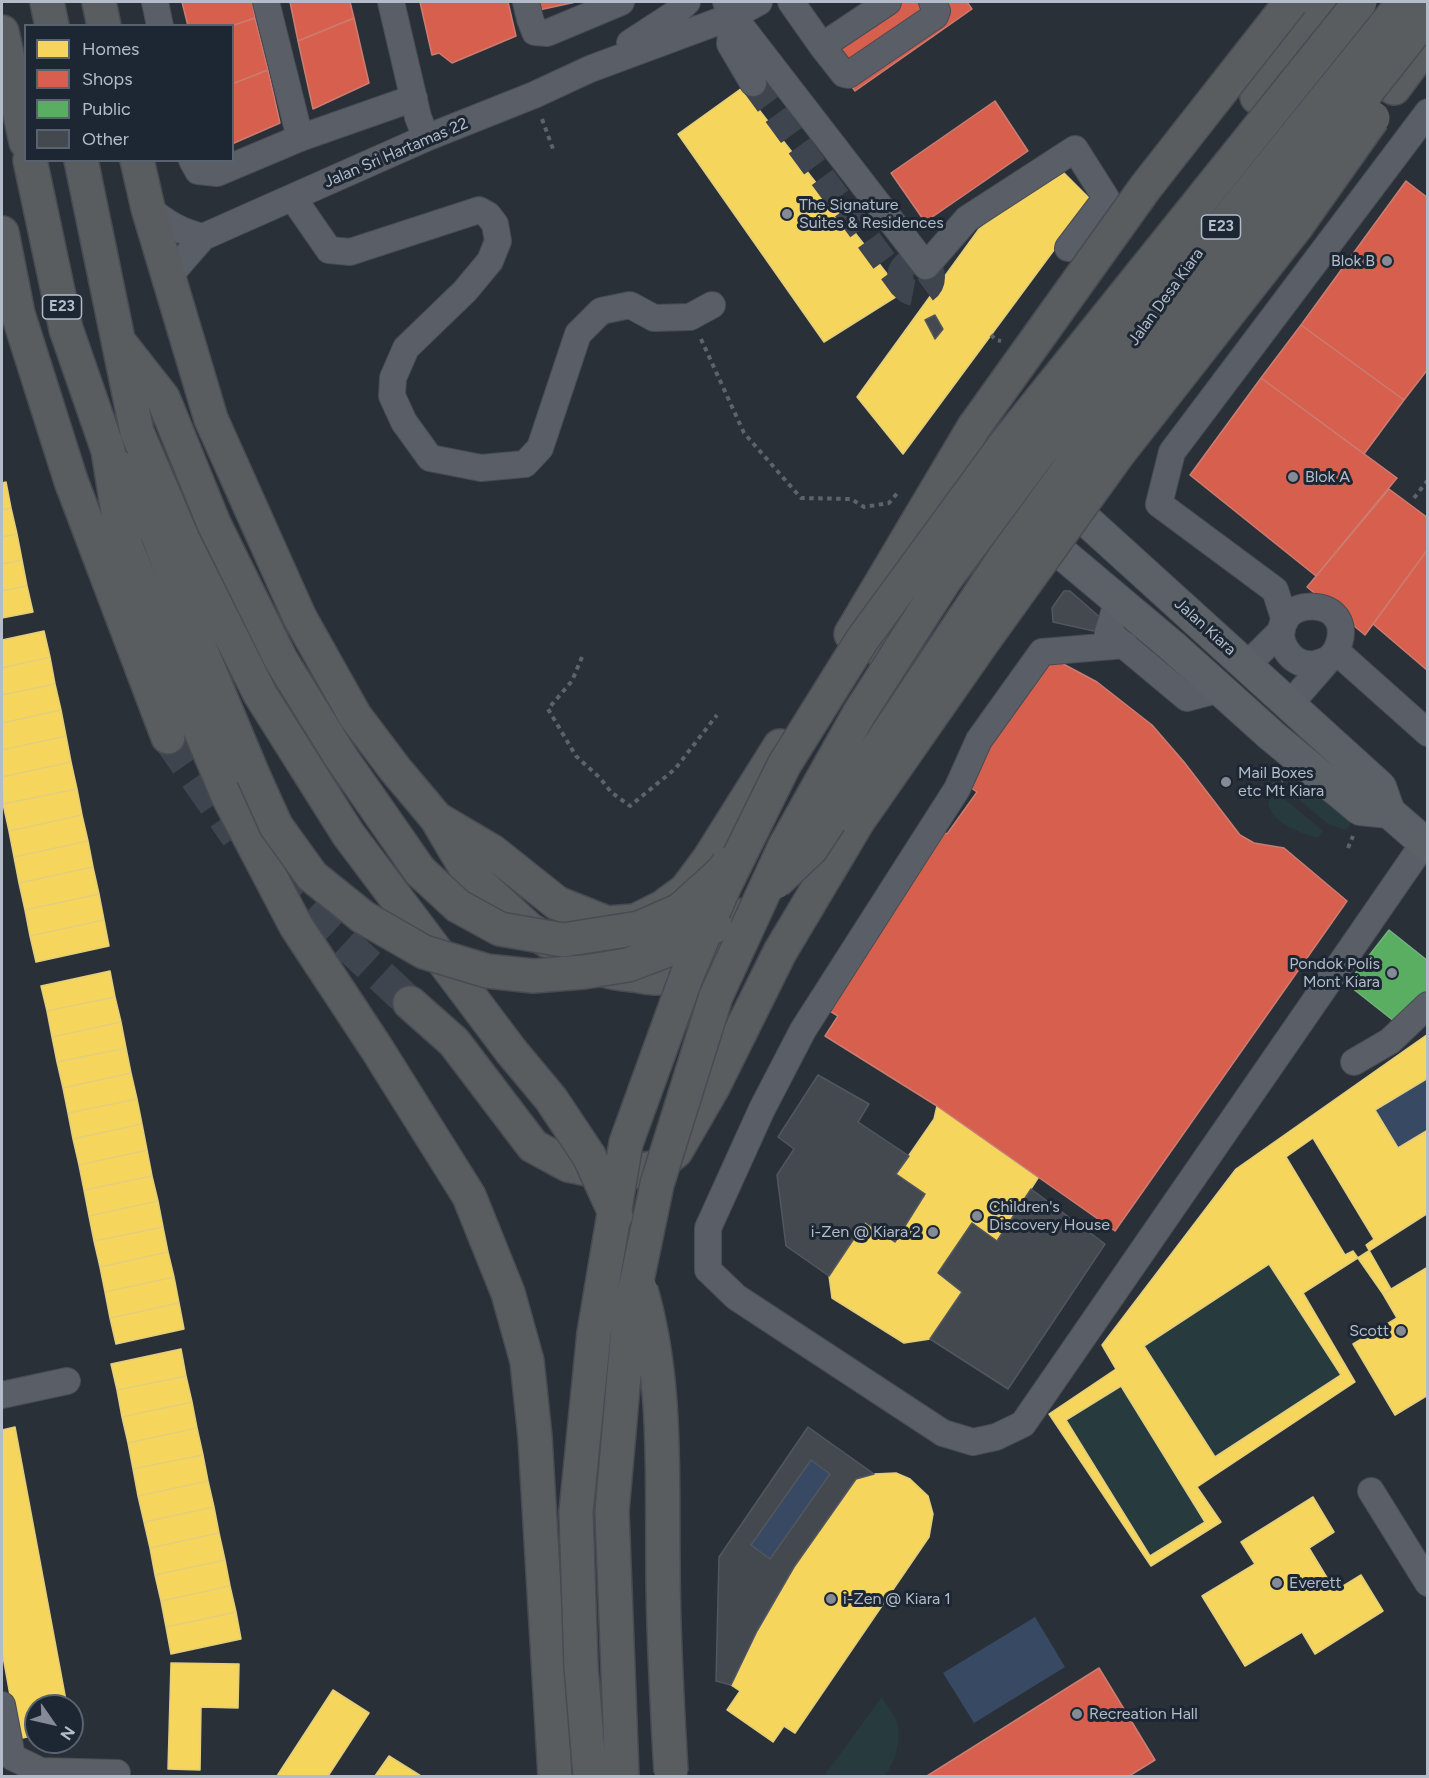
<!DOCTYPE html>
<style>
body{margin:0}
#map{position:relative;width:1429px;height:1778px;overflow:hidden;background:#2a3038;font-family:Figtree,sans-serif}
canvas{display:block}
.frame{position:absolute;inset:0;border:3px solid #b4bcc9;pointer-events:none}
.legend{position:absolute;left:24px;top:24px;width:210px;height:138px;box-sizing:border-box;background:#1d2633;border:2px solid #59626f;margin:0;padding:8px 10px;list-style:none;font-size:18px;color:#b4bcc9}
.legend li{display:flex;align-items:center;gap:12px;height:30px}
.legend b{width:30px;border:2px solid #59626f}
.north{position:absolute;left:24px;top:1694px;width:60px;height:60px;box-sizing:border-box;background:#1d2633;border:2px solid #59626f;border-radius:50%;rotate:124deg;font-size:16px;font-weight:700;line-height:24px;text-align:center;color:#b4bcc9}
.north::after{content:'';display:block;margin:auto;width:21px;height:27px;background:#848b96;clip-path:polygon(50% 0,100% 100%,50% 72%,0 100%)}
</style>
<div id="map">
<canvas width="1429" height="1778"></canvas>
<div class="frame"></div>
<ul class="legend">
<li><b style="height:16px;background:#f6d55c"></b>Homes</li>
<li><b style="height:16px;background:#d6604d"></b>Shops</li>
<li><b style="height:16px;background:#5aae61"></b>Public</li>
<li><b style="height:16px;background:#444950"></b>Other</li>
</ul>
<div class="north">N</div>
</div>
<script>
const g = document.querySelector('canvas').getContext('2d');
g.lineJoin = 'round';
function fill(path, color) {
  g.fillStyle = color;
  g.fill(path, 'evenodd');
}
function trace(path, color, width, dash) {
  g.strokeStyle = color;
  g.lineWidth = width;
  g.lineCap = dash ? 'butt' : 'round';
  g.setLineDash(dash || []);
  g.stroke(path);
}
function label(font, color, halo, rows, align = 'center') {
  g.font = font + ' Figtree,sans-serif';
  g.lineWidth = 6;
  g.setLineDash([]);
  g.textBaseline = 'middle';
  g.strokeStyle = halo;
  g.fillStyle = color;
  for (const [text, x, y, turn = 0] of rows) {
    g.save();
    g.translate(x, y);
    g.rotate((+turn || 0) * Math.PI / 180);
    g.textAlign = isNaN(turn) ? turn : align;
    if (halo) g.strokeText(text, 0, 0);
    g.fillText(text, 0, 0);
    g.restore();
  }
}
fill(new Path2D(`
 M 1307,786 L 1321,788 L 1350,818 L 1350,825 L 1346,830 L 1328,824 L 1290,792 Z
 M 1280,795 L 1323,831 L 1318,838 C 1299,832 1272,824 1268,803 L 1271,798 Z
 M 1269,1264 L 1341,1375 L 1215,1457 L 1144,1346 Z
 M 1121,1386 L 1205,1522 L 1150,1556 L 1067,1420 Z
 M 882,1697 C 886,1705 894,1714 897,1722 C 902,1741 895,1761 885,1776 L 824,1776 Z`), '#273a3e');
fill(new Path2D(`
 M 1427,1078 L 1427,1130 L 1398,1148 L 1375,1110 Z
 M 811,1460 L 830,1474 L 770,1559 L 751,1545 Z
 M 1035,1617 L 1065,1667 L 974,1723 L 943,1673 Z`), '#384963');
const homes = new Path2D(`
 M 742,88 L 902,293 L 824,342 L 678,134 Z
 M 1059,168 L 1091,200 L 903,454 L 857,397 L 979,229 Z
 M 6,482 L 11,508 L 2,510 L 2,483 Z
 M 11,508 L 17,534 L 2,537 L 2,510 Z
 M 17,534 L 22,560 L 2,564 L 2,537 Z
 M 22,560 L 27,586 L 2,591 L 2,564 Z
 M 27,586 L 33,612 L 2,618 L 2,591 Z
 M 44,631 L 50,657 L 2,668 L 2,640 Z
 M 50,657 L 55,684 L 2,695 L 2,668 Z
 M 55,684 L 61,710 L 2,723 L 2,695 Z
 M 61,710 L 66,736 L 2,750 L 2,723 Z
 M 66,736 L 71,762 L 2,777 L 2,750 Z
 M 71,762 L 77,789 L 3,804 L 2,777 Z
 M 77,789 L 82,815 L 9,831 L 3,804 Z
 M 82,815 L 88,841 L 14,857 L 9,831 Z
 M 88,841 L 93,867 L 19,883 L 14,857 Z
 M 93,867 L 99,894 L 25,910 L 19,883 Z
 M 99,894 L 104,920 L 30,936 L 25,910 Z
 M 104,920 L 109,946 L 36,962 L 30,936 Z
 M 110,971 L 115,997 L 47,1011 L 41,986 Z
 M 115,997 L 121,1022 L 52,1037 L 47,1011 Z
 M 121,1022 L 126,1048 L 57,1062 L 52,1037 Z
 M 1428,1034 L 1428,1078 L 1375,1110 L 1398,1148 L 1428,1130 L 1428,1213 L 1303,1293 L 1355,1382 L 1197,1487 L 1221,1522 L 1151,1566 L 1049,1414 L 1116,1369 L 1102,1345 L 1236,1169 ZM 1269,1264 L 1341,1375 L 1215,1457 L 1144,1346 ZM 1121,1386 L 1205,1522 L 1150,1556 L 1066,1420 Z
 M 126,1048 L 131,1073 L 63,1088 L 57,1062 Z
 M 131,1073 L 137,1099 L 68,1113 L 63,1088 Z
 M 137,1099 L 142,1124 L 73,1139 L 68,1113 Z
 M 937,1106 L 1038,1178 L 997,1241 L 972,1223 L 938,1273 L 962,1292 L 930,1339 L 904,1343 L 832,1298 L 829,1276 L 865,1222 L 895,1242 L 925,1194 L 896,1174 L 934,1119 Z
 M 142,1124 L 147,1150 L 79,1165 L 73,1139 Z
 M 1313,1138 L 1374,1239 L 1366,1245 L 1391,1289 L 1383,1294 L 1353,1251 L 1345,1255 L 1286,1157 Z
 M 147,1150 L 152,1176 L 84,1190 L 79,1165 Z
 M 152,1176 L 158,1201 L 89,1216 L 84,1190 Z
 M 158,1201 L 163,1227 L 94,1241 L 89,1216 Z
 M 163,1227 L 168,1252 L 100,1267 L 94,1241 Z
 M 168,1252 L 174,1277 L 105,1292 L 100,1267 Z
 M 1428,1267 L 1428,1395 L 1395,1415 L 1353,1344 L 1397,1318 L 1383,1294 Z
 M 174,1277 L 179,1303 L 110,1318 L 105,1292 Z
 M 179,1303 L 184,1329 L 116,1344 L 110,1318 Z
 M 181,1349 L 186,1376 L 117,1390 L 111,1364 Z
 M 186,1376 L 192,1402 L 122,1417 L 117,1390 Z
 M 192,1402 L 197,1428 L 128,1443 L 122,1417 Z
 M 15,1427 L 67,1706 L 36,1706 L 36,1735 L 18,1739 L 2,1651 L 2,1430 Z
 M 197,1428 L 203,1455 L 133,1469 L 128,1443 Z
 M 203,1455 L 208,1481 L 138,1496 L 133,1469 Z
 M 896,1473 L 910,1479 L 928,1496 L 933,1514 L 929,1537 L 795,1733 L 784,1726 L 773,1742 L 727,1710 L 740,1691 L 731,1685 L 757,1631 L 794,1567 L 856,1479 L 874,1474 Z
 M 208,1481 L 214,1507 L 144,1522 L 138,1496 Z
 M 1313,1497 L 1334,1532 L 1309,1548 L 1335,1591 L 1361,1575 L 1383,1611 L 1315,1654 L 1302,1632 L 1245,1666 L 1202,1596 L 1255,1564 L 1241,1542 Z
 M 214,1507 L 219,1533 L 150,1548 L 144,1522 Z
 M 219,1533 L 225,1560 L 155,1575 L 150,1548 Z
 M 225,1560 L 230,1586 L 161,1601 L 155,1575 Z
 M 230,1586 L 236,1612 L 166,1627 L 161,1601 Z
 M 236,1612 L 241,1639 L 171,1654 L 166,1627 Z
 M 171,1663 L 239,1664 L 238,1708 L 201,1707 L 200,1770 L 168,1769 Z
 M 333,1690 L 369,1713 L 328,1776 L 277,1776 Z
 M 389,1756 L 421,1776 L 375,1776 Z`);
fill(homes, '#f6d55c');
trace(homes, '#e2ce7d', 1.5);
const shops = new Path2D(`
 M 182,2 L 252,2 L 255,18 L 231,26 L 188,26 Z
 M 290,2 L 350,2 L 354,18 L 298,41 Z
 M 420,2 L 508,2 L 516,36 L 452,63 L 439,53 L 432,55 Z
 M 537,2 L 576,2 L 539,10 Z
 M 879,2 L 967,2 L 972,9 L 855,91 L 821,43 Z
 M 255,18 L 268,70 L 232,84 L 232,26 L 231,26 Z
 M 354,18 L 369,83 L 313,109 L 298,41 Z
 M 268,70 L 280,123 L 232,144 L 232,84 Z
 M 995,101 L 1028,151 L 925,222 L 891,173 Z
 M 1406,181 L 1428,198 L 1428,369 L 1404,400 L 1301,325 Z
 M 1301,325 L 1404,400 L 1364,454 L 1261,378 Z
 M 1261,378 L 1397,478 L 1316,576 L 1190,475 Z
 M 1389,489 L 1428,518 L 1428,549 L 1365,635 L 1307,587 Z
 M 1428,549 L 1428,671 L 1373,624 Z
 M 1052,658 L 1097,682 L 1152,725 L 1184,762 L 1240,835 L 1254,843 L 1284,848 L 1347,901 L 1115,1231 L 937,1106 L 825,1036 L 838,1016 L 828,1010 L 943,831 L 947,834 L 977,792 L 964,783 Z
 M 1099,1668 L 1155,1760 L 1129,1776 L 927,1776 Z`);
fill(shops, '#d6604d');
trace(shops, '#cc7c72', 1.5);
const public = new Path2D(`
 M 1389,930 L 1428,961 L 1428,989 L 1399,1025 L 1347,984 Z`);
fill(public, '#5aae61');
trace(public, '#75b280', 1.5);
const building = new Path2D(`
 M 935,315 L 943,329 L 935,339 L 925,320 Z
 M 1064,591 L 1070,591 L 1103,620 L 1094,631 L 1053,622 L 1052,608 Z
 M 818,1075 L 869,1104 L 858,1122 L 909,1156 L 896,1174 L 925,1194 L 895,1242 L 865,1222 L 829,1276 L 786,1246 L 777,1175 L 794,1149 L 778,1137 Z
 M 1031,1189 L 1105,1244 L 1008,1389 L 930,1339 L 962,1292 L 938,1273 L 972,1223 L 997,1241 Z
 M 808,1427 L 874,1474 L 856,1479 L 794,1567 L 757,1631 L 731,1685 L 716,1681 L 719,1557 ZM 811,1460 L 830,1474 L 770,1559 L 751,1545 Z`);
fill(building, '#444950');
trace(building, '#52575f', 1.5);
trace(new Path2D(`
 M 753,83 L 903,287
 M900 277a16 16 0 1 1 32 0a16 16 0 1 1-32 0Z`), '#3f454e', 26, [26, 13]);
trace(new Path2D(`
 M 168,737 L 237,836
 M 273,876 L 410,1003`), '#3f454e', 33, [33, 16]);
const minor = new Path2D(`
 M 155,2 L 160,26
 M 266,2 L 300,138
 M 391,2 L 418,117 L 426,138
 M 526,2 L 530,19 L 535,32 L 547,33 L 621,2
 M 726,2 L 733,16 L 926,266 L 967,219 L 1075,149 L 1106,198 L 1068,248
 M 791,2 L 822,46 L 888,2
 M 733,16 L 730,44 L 753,83
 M 630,43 L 673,15 L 687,2
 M 822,46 L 844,74 L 848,75 L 935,16 L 937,11 L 932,2
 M 192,160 L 198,171 L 217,173 L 300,138 L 414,98
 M 293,198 L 329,250 L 350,252 L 479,210 L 488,215 L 495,224 L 498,241 L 490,261 L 465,291 L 406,348 L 393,378 L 392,396 L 404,422 L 430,458 L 481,468 L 525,464 L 540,448 L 578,334 L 601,311 L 630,305 L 654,318 L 690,317 L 712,305
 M 148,208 C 166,223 181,232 203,237
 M 169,276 L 203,237 L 426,138 L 534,95 L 590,69 L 733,16 L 759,2
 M 1118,600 L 1108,632 L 1187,698 L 1221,689
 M 1285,621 L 1275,590 L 1159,504 L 1172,452 L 1428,112
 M 1125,645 L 1042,652 L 979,740 L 957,789 L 803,1030 L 762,1109 L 708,1228 L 708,1270 L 736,1297 L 943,1433 L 973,1442 L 996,1437 L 1023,1424 L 1424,843
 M 1336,651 L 1428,733
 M 1247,665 L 1282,630
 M 1290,704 L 1336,651 C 1363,592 1266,594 1283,644 C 1287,653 1293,660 1302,663 C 1312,666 1320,663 1329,659
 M 1354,1062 L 1390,1041 L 1428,1005
 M 2,1395 L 67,1381
 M 1371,1491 L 1428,1583
 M 2,1705 L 12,1757 L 41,1771 L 117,1773`);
const major = new Path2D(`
 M 985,485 L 983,487 L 1172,646 L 1272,736 L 1360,809 L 1389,812
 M 1055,496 L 1087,521 L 1380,787 L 1389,812 L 1428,846`);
const highway = new Path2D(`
 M 47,2 L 52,26
 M 99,2 L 104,26
 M 2,32 L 26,142
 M 1394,88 L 1428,42
 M 1257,97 L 1325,2
 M 30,160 L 66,329 L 108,450 L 122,536 L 171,660 L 228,796 L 296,926 L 377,1049 L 469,1196 L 508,1293 L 527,1361 L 535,1437 L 555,1776
 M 81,160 L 137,432 L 184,542 L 260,694 L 348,834 L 511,1051
 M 137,160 L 148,208 L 211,419 L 300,618 L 355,716 L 395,769 L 437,819 L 470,875 L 529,929 L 548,941
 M 2,233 L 18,314 L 71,481 L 168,737
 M 123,347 L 163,398 L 214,524 L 281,660 L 340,756 L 420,871
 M 118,467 L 158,535 L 197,641 L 253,775
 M 851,634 L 974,427
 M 881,651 L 934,561
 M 439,820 L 493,852 L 557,903 L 607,923 L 635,921 L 663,907 L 686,890 L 709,859 L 780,746
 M 601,969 C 612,973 622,974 633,975 C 641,976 649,978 657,978 C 692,978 732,946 744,915
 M 410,1003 L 454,1042 L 533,1146 L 568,1165 L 617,1175 L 657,1167 L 676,1151 L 713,1087 L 780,952 L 858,821`);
trace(minor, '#484c53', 28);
trace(major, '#484c55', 34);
trace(highway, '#474c53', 36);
trace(new Path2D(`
 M 542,119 L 553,149
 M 991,335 L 996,340 L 1001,341
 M 701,339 L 744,433 L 801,498 L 851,499 L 864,507 L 889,503 L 899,491
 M 1414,498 L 1428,480
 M 582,657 L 572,681 L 548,709 L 576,756 L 600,778 L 611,792 L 630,806 L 675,769 L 717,715
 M 1273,785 L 1283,782
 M 1348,848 L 1353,836`), '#5d636a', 4, [4.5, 4.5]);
trace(minor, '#5a5e66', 26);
trace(major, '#5c6168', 32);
trace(highway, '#5a5d60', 33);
const highwayBridge = new Path2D(`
 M 974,427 L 1145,188 L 1291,2
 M 253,775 L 276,826 L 312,876 L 363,917 L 424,952 L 487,971 L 533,976 L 584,972 L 628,965 L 665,951 L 715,926
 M 858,821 L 982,643 L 1118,454 L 1296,227 L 1373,118
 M 420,871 L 458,906 L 500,929 L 563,940 L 639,928 L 680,910 L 722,872 L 728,864
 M 776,882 L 811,849 L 1004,558 L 1074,462 L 1410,37 L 1428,17
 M 511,1051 L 551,1099 L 589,1156 L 616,1215
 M 641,1290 C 667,1380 662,1473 663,1566 C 663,1635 667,1703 671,1772
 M 590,1776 L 581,1667 L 576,1512 L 594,1333 L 626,1143 L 687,975 L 724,887 L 784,765 L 862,640 L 1006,443 L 1360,2
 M 622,1776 L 612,1511 L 629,1318 L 657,1184 L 716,996 L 785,846 L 859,714 L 944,581 L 1039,453 L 1404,2`);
trace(highwayBridge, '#474c53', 36, []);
trace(highwayBridge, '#5a5d60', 33);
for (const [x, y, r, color] of [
 [787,214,6,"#848b96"],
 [1387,261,6,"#848b96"],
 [1293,477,6,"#848b96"],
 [1226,782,6,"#848b96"],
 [1392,973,6,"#848b96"],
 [977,1216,6,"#848b96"],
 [933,1232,6,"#848b96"],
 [1401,1331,6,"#848b96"],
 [1277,1583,6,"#848b96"],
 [831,1599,6,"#848b96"],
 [1077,1714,6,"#848b96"]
]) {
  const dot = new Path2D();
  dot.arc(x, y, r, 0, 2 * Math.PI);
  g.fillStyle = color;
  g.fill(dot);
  trace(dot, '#1d2633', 2);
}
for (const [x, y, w] of [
 [1221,227,39],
 [62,307,39]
]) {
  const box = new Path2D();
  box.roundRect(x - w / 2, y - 12, w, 24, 4.5);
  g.fillStyle = '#1d2633';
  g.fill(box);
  trace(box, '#b4bcc9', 1.5);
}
label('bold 15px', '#b4bcc9', null, [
 ["E23",1221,227],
 ["E23",62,307]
]);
label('16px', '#b4bcc9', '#1d2633', [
 ["Jalan Sri Hartamas 22",396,153,-23],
 ["Jalan Desa Kiara",1166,297,-54],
 ["Jalan Kiara",1205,627,42]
]);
label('16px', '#b4bcc9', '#1d2633', [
 ["The Signature",799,205],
 ["Suites & Residences",799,223],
 ["Blok B",1375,261,"right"],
 ["Blok A",1305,477],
 ["Mail Boxes",1238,773],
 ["etc Mt Kiara",1238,791],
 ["Pondok Polis",1380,964,"right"],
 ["Mont Kiara",1380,982,"right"],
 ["Children's",989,1207],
 ["Discovery House",989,1225],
 ["i-Zen @ Kiara 2",921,1232,"right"],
 ["Scott",1389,1331,"right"],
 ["Everett",1289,1583],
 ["i-Zen @ Kiara 1",843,1599],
 ["Recreation Hall",1089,1714]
], 'left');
</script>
